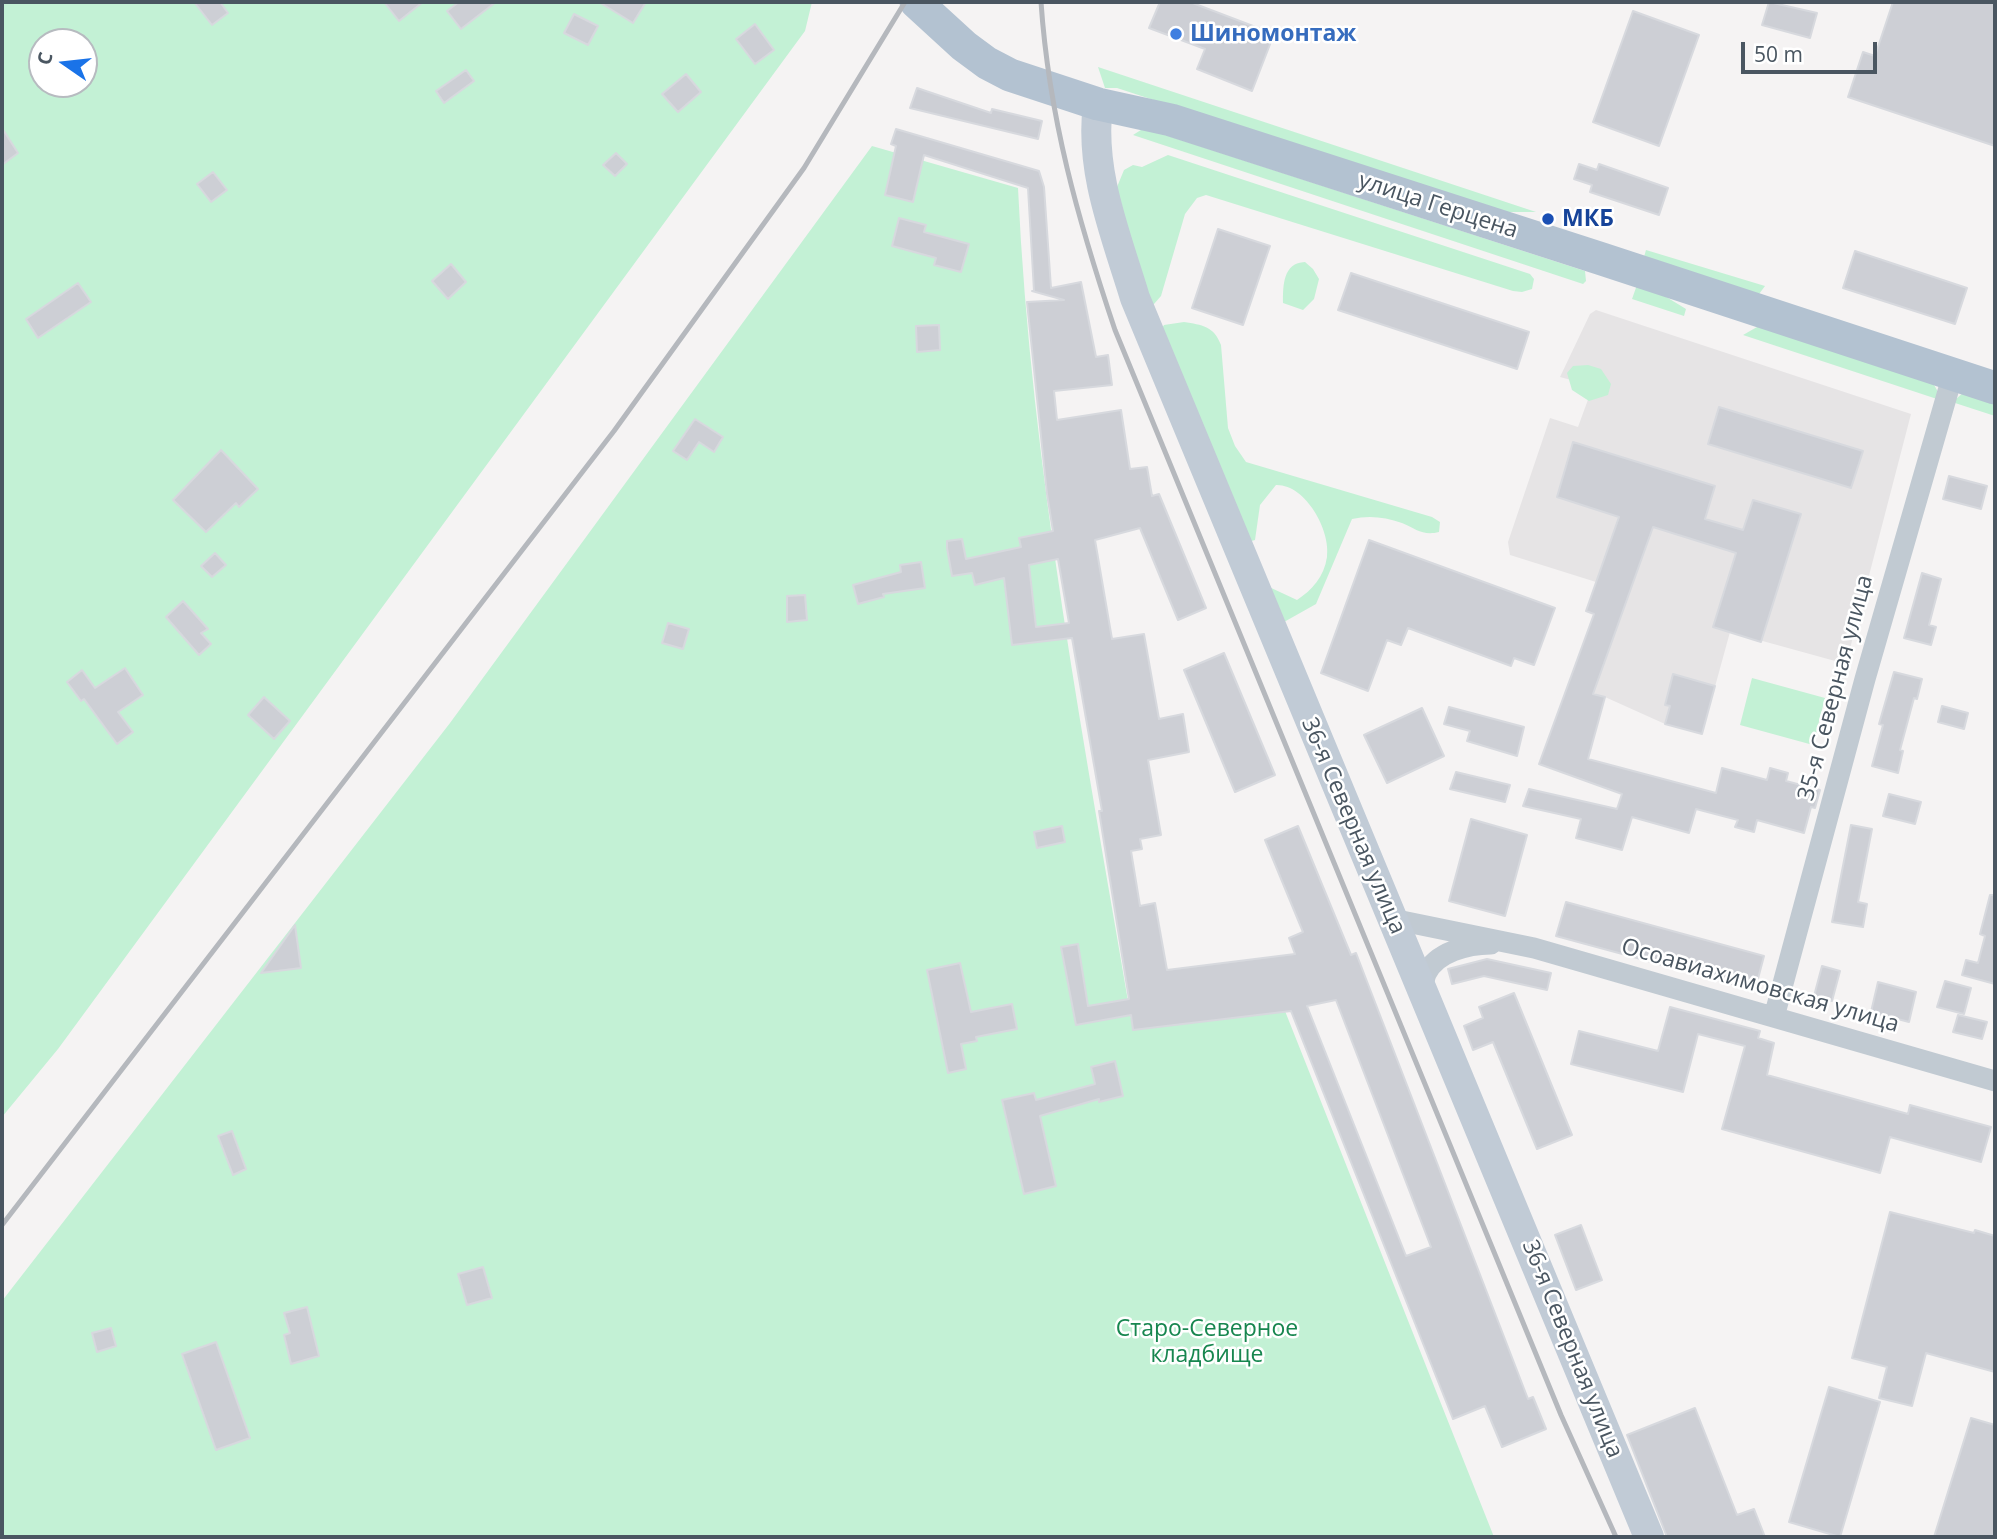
<!DOCTYPE html>
<meta charset="utf-8">
<style>
body{margin:0}
#map{position:relative;width:1997px;height:1539px;overflow:hidden;background:#f5f3f3;font-family:"Open Sans",sans-serif}
canvas{display:block}
.frame{position:absolute;inset:0;border:4px solid #4a5661;pointer-events:none}
.north{position:absolute;left:28px;top:28px;width:70px;height:70px;box-sizing:border-box;background:#fff;border:2px solid #b7bbc0;border-radius:50%;rotate:284deg;font-size:19px;font-weight:700;line-height:28px;text-align:center;color:#4a5661}
.north::after{content:'';display:block;margin:auto;width:24px;height:32px;background:#1a73e8;clip-path:polygon(50% 0,100% 100%,50% 72%,0 100%)}
.scale{position:absolute;left:1741px;top:42px;width:136px;height:32px;box-sizing:border-box;border:4px solid #4a5661;border-top:0;padding-left:9px;font-size:21px;line-height:24px;white-space:nowrap;color:#4a5661;-webkit-text-stroke:5px #fff;paint-order:stroke}
</style>
<div id="map">
<canvas width="1997" height="1539"></canvas>
<div class="frame"></div>
<div class="north">С</div>
<div class="scale">50 m</div>
</div>
<script>
const g = document.querySelector('canvas').getContext('2d');
g.lineJoin = 'round';
function fill(path, color) {
  g.fillStyle = color;
  g.fill(path, 'evenodd');
}
function trace(path, color, width, dash) {
  g.strokeStyle = color;
  g.lineWidth = width;
  g.lineCap = dash ? 'butt' : 'round';
  g.setLineDash(dash || []);
  g.stroke(path);
}
function label(font, color, halo, rows, align = 'center') {
  g.font = font + ' "Open Sans",sans-serif';
  g.lineWidth = 5;
  g.setLineDash([]);
  g.textBaseline = 'middle';
  g.strokeStyle = halo;
  g.fillStyle = color;
  for (const [text, x, y, turn = 0] of rows) {
    g.save();
    g.translate(x, y);
    g.rotate((+turn || 0) * Math.PI / 180);
    g.textAlign = isNaN(turn) ? turn : align;
    if (halo) g.strokeText(text, 0, 0);
    g.fillText(text, 0, 0);
    g.restore();
  }
}
fill(new Path2D(`
 M 1596,310 L 1911,414 L 1846,664 L 1730,632 L 1702,734 L 1665,724 L 1605,697 L 1567,687 L 1594,614 L 1586,611 L 1596,582 L 1510,555 L 1508,542 L 1550,418 L 1578,427 L 1593,386 L 1560,377 L 1590,314 Z`), '#e6e4e5');
fill(new Path2D(`
 M 2,2 L 812,2 L 805,31 L 58,1049 L 2,1117 ZM 42,42 L 84,42 L 84,84 L 42,84 Z
 M 1098,67 L 1536,212 L 1496,212 L 1117,88 L 1105,88 Z
 M 1144,128 L 1585,271 L 1586,281 L 1583,284 L 1133,135 Z
 M 872,146 L 1018,188 C 1031,471 1086,751 1133,1030 L 1285,1011 L 1494,1537 L 2,1537 L 2,1301 L 450,723 Z
 M 1168,155 L 1530,274 L 1534,279 L 1532,289 L 1522,292 L 1513,291 L 1206,195 L 1197,198 L 1185,214 L 1161,296 L 1154,304 L 1145,304 L 1117,187 L 1124,170 L 1133,165 L 1142,167 Z
 M 1646,250 L 1765,286 L 1756,298 L 1642,264 Z
 M 1305,262 L 1313,269 L 1319,279 L 1314,299 L 1303,310 L 1283,303 C 1283,285 1283,263 1305,262 Z
 M 1638,282 L 1650,287 L 1686,309 L 1684,316 L 1632,299 Z
 M 1184,322 C 1202,325 1214,326 1221,345 L 1228,428 L 1235,446 L 1246,462 L 1432,517 L 1440,522 L 1439,532 C 1423,536 1416,529 1402,523 C 1385,517 1369,515 1352,519 L 1316,604 L 1284,622 L 1267,586 L 1297,600 C 1312,590 1324,577 1327,557 C 1331,530 1305,484 1276,485 L 1260,505 L 1255,540 L 1248,542 L 1159,333 L 1164,325 Z
 M 1764,323 L 1933,383 L 1938,392 L 1937,399 L 1743,335 Z
 M 1588,365 L 1601,369 L 1611,384 L 1608,395 L 1589,401 L 1572,390 L 1567,373 L 1573,366 Z
 M 1964,392 L 1995,398 L 1995,416 L 1955,403 L 1956,399 Z
 M 1752,678 L 1825,698 L 1813,745 L 1740,725 Z`), '#c3f1d5');
const building = new Path2D(`
 M 194,2 L 220,2 L 228,13 L 212,25 Z
 M 384,2 L 423,2 L 399,21 Z
 M 459,2 L 496,2 L 461,29 L 447,11 Z
 M 599,2 L 646,2 L 633,23 Z
 M 1160,2 L 1190,2 L 1274,34 L 1252,91 L 1197,69 L 1205,49 L 1149,28 Z
 M 1769,2 L 1817,13 L 1810,38 L 1762,25 Z
 M 1893,2 L 1995,2 L 1995,146 L 1848,97 L 1863,52 L 1875,56 Z
 M 1633,11 L 1699,35 L 1659,146 L 1593,122 Z
 M 574,14 L 598,26 L 588,45 L 564,33 Z
 M 755,24 L 774,50 L 755,64 L 736,39 Z
 M 466,70 L 474,81 L 444,103 L 436,91 Z
 M 686,74 L 701,92 L 678,112 L 662,94 Z
 M 917,88 L 991,113 L 992,109 L 1042,121 L 1038,139 L 910,108 Z
 M 2,128 L 18,153 L 2,165 Z
 M 896,129 L 1039,171 L 1044,187 L 1051,288 L 1081,282 L 1096,357 L 1108,355 L 1112,385 L 1054,391 L 1057,420 L 1121,410 L 1130,469 L 1147,467 L 1152,496 L 1159,494 L 1206,608 L 1178,620 L 1140,528 L 1095,540 L 1112,639 L 1144,634 L 1159,719 L 1183,714 L 1189,752 L 1148,760 L 1161,835 L 1140,839 L 1142,849 L 1131,851 L 1140,906 L 1155,903 L 1167,970 L 1295,954 L 1289,938 L 1303,932 L 1265,840 L 1298,826 L 1351,955 L 1356,953 L 1528,1399 L 1533,1397 L 1546,1429 L 1502,1447 L 1485,1406 L 1453,1419 L 1291,1011 L 1133,1030 L 1131,1015 L 1076,1025 L 1061,947 L 1078,944 L 1088,1006 L 1129,999 L 1099,811 L 1102,811 L 1072,638 L 1012,645 L 1004,578 L 975,585 L 972,573 L 952,576 L 947,548 L 947,541 L 962,539 L 966,559 L 1021,547 L 1019,538 L 1053,531 L 1047,494 L 1027,302 L 1064,300 L 1032,291 L 1034,291 L 1028,188 L 924,155 L 913,202 L 885,195 L 896,146 L 891,144 ZM 1058,559 L 1069,623 L 1036,627 L 1029,565 ZM 1336,1000 L 1431,1247 L 1406,1256 L 1307,1006 Z
 M 616,153 L 627,164 L 615,176 L 603,165 Z
 M 1579,164 L 1597,170 L 1599,164 L 1668,188 L 1659,215 L 1590,192 L 1592,185 L 1574,179 Z
 M 213,172 L 227,190 L 211,202 L 197,184 Z
 M 899,218 L 926,225 L 924,232 L 969,244 L 961,272 L 934,265 L 936,258 L 892,246 Z
 M 1218,229 L 1270,246 L 1243,325 L 1192,308 Z
 M 1855,251 L 1967,288 L 1955,324 L 1843,288 Z
 M 451,264 L 466,282 L 448,299 L 432,281 Z
 M 1351,273 L 1529,332 L 1517,369 L 1338,310 Z
 M 78,283 L 91,302 L 38,338 L 26,319 Z
 M 939,325 L 940,350 L 917,352 L 916,326 Z
 M 1719,407 L 1863,451 L 1851,488 L 1708,444 Z
 M 695,419 L 723,437 L 714,452 L 699,442 L 687,460 L 673,451 Z
 M 1573,442 L 1715,486 L 1705,519 L 1743,530 L 1753,500 L 1801,514 L 1761,642 L 1713,627 L 1736,553 L 1653,527 L 1593,694 L 1605,697 L 1588,759 L 1716,793 L 1722,768 L 1767,780 L 1770,768 L 1788,773 L 1786,781 L 1820,790 L 1815,808 L 1811,807 L 1804,833 L 1757,820 L 1754,832 L 1735,827 L 1738,820 L 1696,809 L 1689,833 L 1632,817 L 1622,850 L 1576,838 L 1581,819 L 1523,806 L 1529,789 L 1617,809 L 1622,794 L 1539,764 L 1594,614 L 1586,611 L 1619,517 L 1557,497 Z
 M 221,450 L 258,489 L 239,507 L 236,503 L 206,532 L 173,500 Z
 M 1949,476 L 1987,486 L 1981,509 L 1943,499 Z
 M 1369,540 L 1555,608 L 1534,665 L 1514,658 L 1511,666 L 1408,628 L 1401,645 L 1387,640 L 1368,691 L 1321,673 Z
 M 215,553 L 226,565 L 212,577 L 201,566 Z
 M 921,562 L 925,588 L 883,594 L 884,597 L 858,604 L 853,585 L 901,572 L 900,565 Z
 M 1922,573 L 1941,579 L 1929,625 L 1936,627 L 1931,645 L 1904,638 Z
 M 805,595 L 807,620 L 787,622 L 787,596 Z
 M 183,601 L 208,629 L 201,633 L 211,644 L 199,655 L 166,617 Z
 M 668,623 L 689,629 L 683,649 L 662,643 Z
 M 1224,653 L 1275,775 L 1235,792 L 1184,670 Z
 M 125,668 L 143,695 L 118,712 L 133,732 L 117,744 L 84,699 L 81,701 L 67,682 L 82,670 L 95,688 Z
 M 1894,672 L 1922,679 L 1917,699 L 1914,698 L 1900,750 L 1903,751 L 1898,773 L 1872,766 L 1883,725 L 1879,724 Z
 M 1673,674 L 1715,686 L 1702,734 L 1665,724 L 1670,706 L 1665,705 Z
 M 264,697 L 290,721 L 274,739 L 248,715 Z
 M 1942,706 L 1968,713 L 1964,729 L 1938,722 Z
 M 1449,707 L 1524,727 L 1517,756 L 1467,741 L 1470,731 L 1444,724 Z
 M 1422,708 L 1444,756 L 1387,783 L 1364,735 Z
 M 1456,772 L 1510,785 L 1505,802 L 1450,789 Z
 M 1889,794 L 1921,802 L 1915,824 L 1883,816 Z
 M 1471,819 L 1527,835 L 1505,916 L 1449,901 Z
 M 1851,825 L 1872,829 L 1858,902 L 1867,904 L 1863,927 L 1832,922 Z
 M 1062,826 L 1065,842 L 1037,848 L 1034,832 Z
 M 1990,895 L 1995,895 L 1995,984 L 1962,975 L 1966,960 L 1978,963 L 1985,936 L 1980,934 Z
 M 1566,902 L 1764,956 L 1755,990 L 1556,936 Z
 M 295,925 L 301,968 L 261,973 Z
 M 1487,959 L 1551,973 L 1547,990 L 1484,976 L 1452,984 L 1448,969 Z
 M 960,963 L 971,1012 L 1012,1004 L 1017,1029 L 976,1037 L 977,1041 L 961,1044 L 966,1069 L 948,1073 L 927,970 Z
 M 1822,966 L 1840,971 L 1832,1001 L 1814,996 Z
 M 1945,981 L 1971,988 L 1964,1014 L 1937,1007 Z
 M 1878,982 L 1916,992 L 1909,1022 L 1871,1012 Z
 M 1514,993 L 1572,1135 L 1537,1149 L 1493,1042 L 1473,1050 L 1464,1026 L 1483,1018 L 1479,1007 Z
 M 1670,1007 L 1760,1031 L 1758,1038 L 1774,1043 L 1767,1075 L 1908,1114 L 1910,1105 L 1991,1127 L 1981,1162 L 1890,1137 L 1880,1173 L 1722,1129 L 1745,1046 L 1698,1034 L 1683,1092 L 1571,1064 L 1579,1031 L 1658,1051 Z
 M 1958,1015 L 1987,1022 L 1982,1039 L 1953,1032 Z
 M 1115,1061 L 1123,1096 L 1099,1102 L 1099,1099 L 1040,1116 L 1056,1186 L 1024,1194 L 1002,1100 L 1034,1093 L 1036,1100 L 1095,1084 L 1091,1067 Z
 M 232,1131 L 246,1169 L 233,1175 L 218,1136 Z
 M 1890,1212 L 1974,1233 L 1975,1230 L 1995,1236 L 1995,1372 L 1926,1353 L 1912,1406 L 1879,1398 L 1887,1367 L 1852,1358 Z
 M 1581,1225 L 1602,1280 L 1576,1290 L 1555,1235 Z
 M 483,1267 L 492,1298 L 467,1305 L 458,1274 Z
 M 307,1307 L 319,1356 L 291,1364 L 284,1335 L 290,1333 L 284,1313 Z
 M 111,1328 L 116,1346 L 97,1352 L 92,1333 Z
 M 216,1342 L 250,1438 L 216,1450 L 182,1354 Z
 M 1829,1387 L 1880,1402 L 1840,1537 L 1789,1522 Z
 M 1695,1408 L 1737,1515 L 1754,1509 L 1765,1537 L 1667,1537 L 1627,1435 Z
 M 1971,1418 L 1995,1425 L 1995,1537 L 1934,1537 Z`);
fill(building, '#cdcfd5');
trace(building, '#d7d9de', 2);
trace(new Path2D(`
 M 1392,919 L 1534,948 L 1995,1081
 M 1422,991 C 1423,986 1424,979 1426,974 C 1436,952 1468,944 1491,944
 M 1774,1017 L 1865,679 L 1953,374`), '#c1cad2', 21);
trace(new Path2D(`
 M 1098,104 C 1089,171 1116,235 1135,298 L 1649,1537`), '#c1cbd6', 30);
trace(new Path2D(`
 M 916,2 L 964,46 L 987,63 L 1010,75 L 1098,104 L 1171,120 L 1602,259 L 1995,388`), '#b3c2d1', 33);
trace(new Path2D(`
 M 1041,2 C 1049,118 1078,220 1115,330 L 1561,1415 L 1616,1537
 M 2,1225 L 614,431 L 804,168 L 905,2`), '#b5b8bd', 5);
for (const [x, y, r, color] of [
 [1176,34,7,"#3f7fe0"],
 [1548,219,7,"#1a4fb4"]
]) {
  const dot = new Path2D();
  dot.arc(x, y, r, 0, 2 * Math.PI);
  g.fillStyle = color;
  g.fill(dot);
  trace(dot, '#fff', 2.5);
}
label('bold 23px', '#366cbe', '#fff', [
 ["Шиномонтаж",1190,34]
], 'left');
label('23px', '#4a5661', '#fff', [
 ["улица Герцена",1438,206,18],
 ["35-я Северная улица",1836,688,-75],
 ["36-я Северная улица",1353,826,67],
 ["Осоавиахимовская улица",1760,986,16],
 ["36-я Северная улица",1572,1349,68]
]);
label('bold 23px', '#164399', '#fff', [
 ["МКБ",1562,219]
], 'left');
label('23px', '#17864f', '#fff', [
 ["Старо-Северное",1207,1329],
 ["кладбище",1207,1355]
]);
</script>
